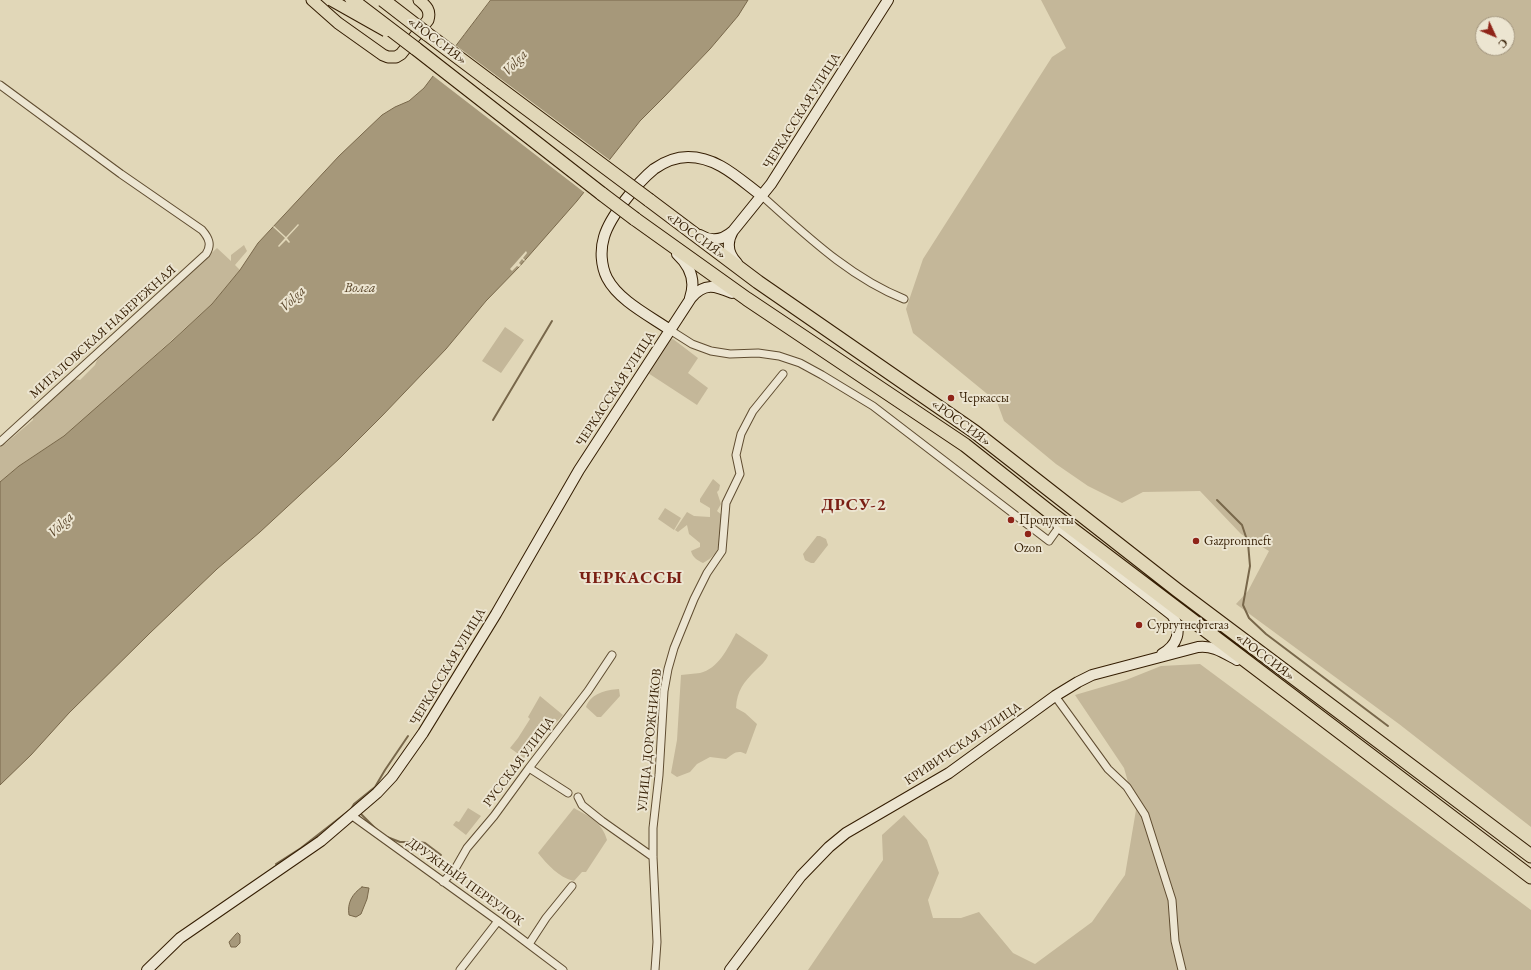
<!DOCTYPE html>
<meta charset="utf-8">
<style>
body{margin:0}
#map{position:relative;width:1531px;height:970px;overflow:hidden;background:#e1d7b8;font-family:"EB Garamond",serif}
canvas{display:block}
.north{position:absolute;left:1475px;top:16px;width:40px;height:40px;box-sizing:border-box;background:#ece5d1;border:1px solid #a2957e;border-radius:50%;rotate:134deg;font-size:11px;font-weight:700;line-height:16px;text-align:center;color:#341d02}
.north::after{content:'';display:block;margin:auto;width:14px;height:18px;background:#8f2418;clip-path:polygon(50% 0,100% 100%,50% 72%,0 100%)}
</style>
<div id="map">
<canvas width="1531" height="970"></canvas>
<div class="north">С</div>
</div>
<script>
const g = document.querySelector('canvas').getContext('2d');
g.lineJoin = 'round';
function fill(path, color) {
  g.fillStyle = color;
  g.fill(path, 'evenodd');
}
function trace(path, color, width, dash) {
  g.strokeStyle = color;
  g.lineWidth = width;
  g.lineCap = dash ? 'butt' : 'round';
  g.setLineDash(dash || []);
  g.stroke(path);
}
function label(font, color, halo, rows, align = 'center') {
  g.font = font + ' "EB Garamond",serif';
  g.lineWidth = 4;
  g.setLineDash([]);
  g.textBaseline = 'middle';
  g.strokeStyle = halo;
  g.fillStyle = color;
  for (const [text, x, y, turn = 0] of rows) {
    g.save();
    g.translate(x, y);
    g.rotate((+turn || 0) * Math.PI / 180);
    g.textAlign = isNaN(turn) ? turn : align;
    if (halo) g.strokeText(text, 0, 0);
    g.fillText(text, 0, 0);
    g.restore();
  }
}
fill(new Path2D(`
 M 1041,0 L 1531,0 L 1531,827 L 1399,724 L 1236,604 L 1248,591 L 1269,551 L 1241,534 L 1200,491 L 1143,492 L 1122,503 L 1088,486 L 1056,464 L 1004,421 L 997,402 L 913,333 L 906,309 L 923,259 L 1052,57 L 1066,48 ZM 1483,24 L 1507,24 L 1507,48 L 1483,48 Z
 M 244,245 L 247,251 L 235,265 L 240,270 L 212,304 L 91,413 L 64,436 L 19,466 L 0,482 L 0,445 L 6,443 L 33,420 L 33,416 L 73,379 L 80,380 L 95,365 L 97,360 L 217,248 L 231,261 L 231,255 Z
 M 505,327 L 524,340 L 501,373 L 482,361 Z
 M 673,339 L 698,358 L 688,373 L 708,388 L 697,405 L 648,373 L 670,340 Z
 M 713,479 L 720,485 L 719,490 L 717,492 L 721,504 L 717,511 L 723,516 C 721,536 723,553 703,563 C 697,560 693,558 691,551 L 700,547 L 700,543 L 689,534 L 687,525 L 678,532 L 675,530 L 687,512 L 694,516 L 710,517 L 710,508 L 700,502 L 700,499 Z
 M 665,508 L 681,518 L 674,530 L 658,519 Z
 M 817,536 L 820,536 L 826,539 L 828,545 L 814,563 L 811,563 L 805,560 L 803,554 Z
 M 736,633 L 768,655 C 766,661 761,665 756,670 C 744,682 737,690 736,708 L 745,713 L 757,724 L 746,754 C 737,749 733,754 726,759 L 710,757 L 697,764 L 690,772 L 677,777 L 671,773 L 677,740 L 681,675 C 687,674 694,674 700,673 C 718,669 728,648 736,633 Z
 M 1200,664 L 1531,910 L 1531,970 L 808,970 L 883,860 L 882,835 L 904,815 L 927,840 L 939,873 L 928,900 L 933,918 L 961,918 L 979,912 L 1013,953 L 1035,964 L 1092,922 L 1125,875 L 1136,810 L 1124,768 L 1075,695 L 1126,680 L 1161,666 Z
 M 619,689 L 620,696 L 601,717 L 597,717 L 586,707 C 591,693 606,690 619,689 Z
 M 540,696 L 563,715 L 547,733 L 544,731 L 524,758 L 510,748 L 518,738 L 530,719 L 528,717 Z
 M 468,808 L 481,816 L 466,835 L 453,825 L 456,821 L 459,822 Z
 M 574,808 C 590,817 602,822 607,840 L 586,872 L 582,872 L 574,881 C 558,877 548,865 538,853 Z`), '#c4b799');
const water = new Path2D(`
 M 491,0 L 748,0 L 738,16 L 710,49 L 664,97 L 640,121 L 577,201 L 519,267 L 486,301 L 446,349 L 382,416 L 340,458 L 260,532 L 217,569 L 150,633 L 69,713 L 31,755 L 0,785 L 0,482 L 19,466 L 64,436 L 172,341 L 212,304 L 240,270 L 258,243 L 339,156 L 382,115 L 395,107 L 409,101 L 424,88 L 464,35 Z
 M 362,887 L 369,888 L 367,899 L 361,914 L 356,917 L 349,915 C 347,903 352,894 362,887 Z
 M 238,933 L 240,935 L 240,943 L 236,947 L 231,947 L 229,942 L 236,934 Z`);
fill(water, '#a6987a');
trace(water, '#78674a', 1);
fill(new Path2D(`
 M 454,44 L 611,161 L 585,193 L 432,75 Z
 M 298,224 L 299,225 L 287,238 L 290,242 L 289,243 L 286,240 L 279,247 L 278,246 L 285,238 L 273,227 L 274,226 L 286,237 Z
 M 526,251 L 527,253 L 523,258 L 525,260 L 524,261 L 522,259 L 519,263 L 521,265 L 519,267 L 517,266 L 512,271 L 510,269 Z`), '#e1d7b8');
trace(new Path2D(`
 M 493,420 L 552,321
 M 1217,500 L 1242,525 L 1248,543 L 1250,566 L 1243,605 L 1249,618 L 1266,634 L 1388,726
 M 361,814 L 378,831
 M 387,837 L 400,842 L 420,842 L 425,843 L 441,855
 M 276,864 L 301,848 L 351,809 L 354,804 L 375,787 L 385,770 L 408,736`), '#78674a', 2);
const street = new Path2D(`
 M 0,85 L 121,174 L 202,230 C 209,238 212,245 206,254 L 0,442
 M 762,196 C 806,235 849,277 904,299
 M 670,330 L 692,344 L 711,351 L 730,354 L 758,353 L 779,356 L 800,363 L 822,375 L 873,406 L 1049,541 L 1059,527
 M 1055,696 L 1108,769 L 1127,787 L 1145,815 L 1172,900 L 1175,941 L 1182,970
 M 529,768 L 568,793
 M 578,797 L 582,805 L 602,821 L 653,857
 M 351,815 L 498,921 L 563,970
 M 443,882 L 455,869 L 467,848 L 494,816 L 529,768 L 588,691 L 612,655
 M 529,944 L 546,918 L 572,886
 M 460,970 L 498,921
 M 655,970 L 657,942 L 653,857 L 653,828 L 659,775 L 664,691 L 668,669 L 674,648 L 694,599 L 707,573 L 722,551 L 726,503 L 740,474 L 736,455 L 741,434 L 753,411 L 783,374`);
const secondary = new Path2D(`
 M 733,231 C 726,243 728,254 737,263
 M 700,235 C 711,242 723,240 733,231 L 771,184 L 888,0
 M 677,254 C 690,266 696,281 690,298
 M 670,330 C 650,316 619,301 607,278 C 601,266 600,250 604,237 C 610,216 638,182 654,169 C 664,162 676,157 688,157 C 718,157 739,179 762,196
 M 1053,515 L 1059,527 L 1172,615 C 1183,631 1177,645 1162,654
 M 147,970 L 180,938 L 321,841 L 377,793 L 392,777 L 423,733 L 496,614 L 579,470 L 691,298 C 705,282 715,286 732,293
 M 730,970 L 801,876 L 829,847 L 846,833 L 949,773 L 1055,696 L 1078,682 L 1092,675 L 1198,647 C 1213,645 1224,653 1237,660`);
const primary = new Path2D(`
 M 312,0 L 338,23 L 383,55 L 388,57 L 396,57 L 401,54 L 428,20 C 431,10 426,6 419,0`);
const highway = new Path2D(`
 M 427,34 L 491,82
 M 415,48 L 602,194
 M 649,200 L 758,282 L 975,432 L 1177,590 L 1531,856
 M 635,219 L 747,299 L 965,445 L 1051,513 L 1531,877`);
trace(street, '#5f4c30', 9);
trace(secondary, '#341d02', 12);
trace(primary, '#341d02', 13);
trace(highway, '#341d02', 15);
trace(street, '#ece5d1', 7);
trace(secondary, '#ece5d1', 10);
trace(primary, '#e1d7b8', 11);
trace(highway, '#e1d7b8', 13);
const primaryBridge = new Path2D(`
 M 331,0 L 386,31`);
const highwayBridge = new Path2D(`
 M 352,0 L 415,48
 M 383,0 L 427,34
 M 491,82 L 649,200
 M 602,194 L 635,219`);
trace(primaryBridge, '#341d02', 13, []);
trace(highwayBridge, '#341d02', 15, []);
trace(primaryBridge, '#e1d7b8', 11);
trace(highwayBridge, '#e1d7b8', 13);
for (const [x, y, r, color] of [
 [951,398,4,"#8f2418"],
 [1011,520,4,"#8f2418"],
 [1028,534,4,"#8f2418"],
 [1196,541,4,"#8f2418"],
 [1139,625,4,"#8f2418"]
]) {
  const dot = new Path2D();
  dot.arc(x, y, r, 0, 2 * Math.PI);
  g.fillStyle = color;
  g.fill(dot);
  trace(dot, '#ece5d1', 1.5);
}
label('13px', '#341d02', '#ece5d1', [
 ["«РОССИЯ»",437,41,37],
 ["ЧЕРКАССКАЯ УЛИЦА",802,111,-58],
 ["«РОССИЯ»",696,236,36],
 ["МИГАЛОВСКАЯ НАБЕРЕЖНАЯ",103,332,-42],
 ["ЧЕРКАССКАЯ УЛИЦА",616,389,-57],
 ["«РОССИЯ»",961,423,36],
 ["«РОССИЯ»",1265,657,37],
 ["ЧЕРКАССКАЯ УЛИЦА",448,667,-59],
 ["УЛИЦА ДОРОЖНИКОВ",650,740,-84],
 ["КРИВИЧСКАЯ УЛИЦА",963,744,-34],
 ["РУССКАЯ УЛИЦА",519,762,-53],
 ["ДРУЖНЫЙ ПЕРЕУЛОК",465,882,36]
]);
label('13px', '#341d02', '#ece5d1', [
 ["Черкассы",959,398],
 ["Продукты",1019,520],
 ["Gazpromneft",1204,541],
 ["Ozon",1028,548,"center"],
 ["Сургутнефтегаз",1147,625]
], 'left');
label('italic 14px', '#5c482c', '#ece5d1', [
 ["Volga",515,63,-47],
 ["Волга",360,288],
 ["Volga",293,299,-44],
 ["Volga",61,525,-44]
]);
g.letterSpacing = '1px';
label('bold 17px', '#7a1f14', '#ece5d1', [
 ["ДРСУ-2",854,505],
 ["ЧЕРКАССЫ",631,578]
]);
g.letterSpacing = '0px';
</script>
